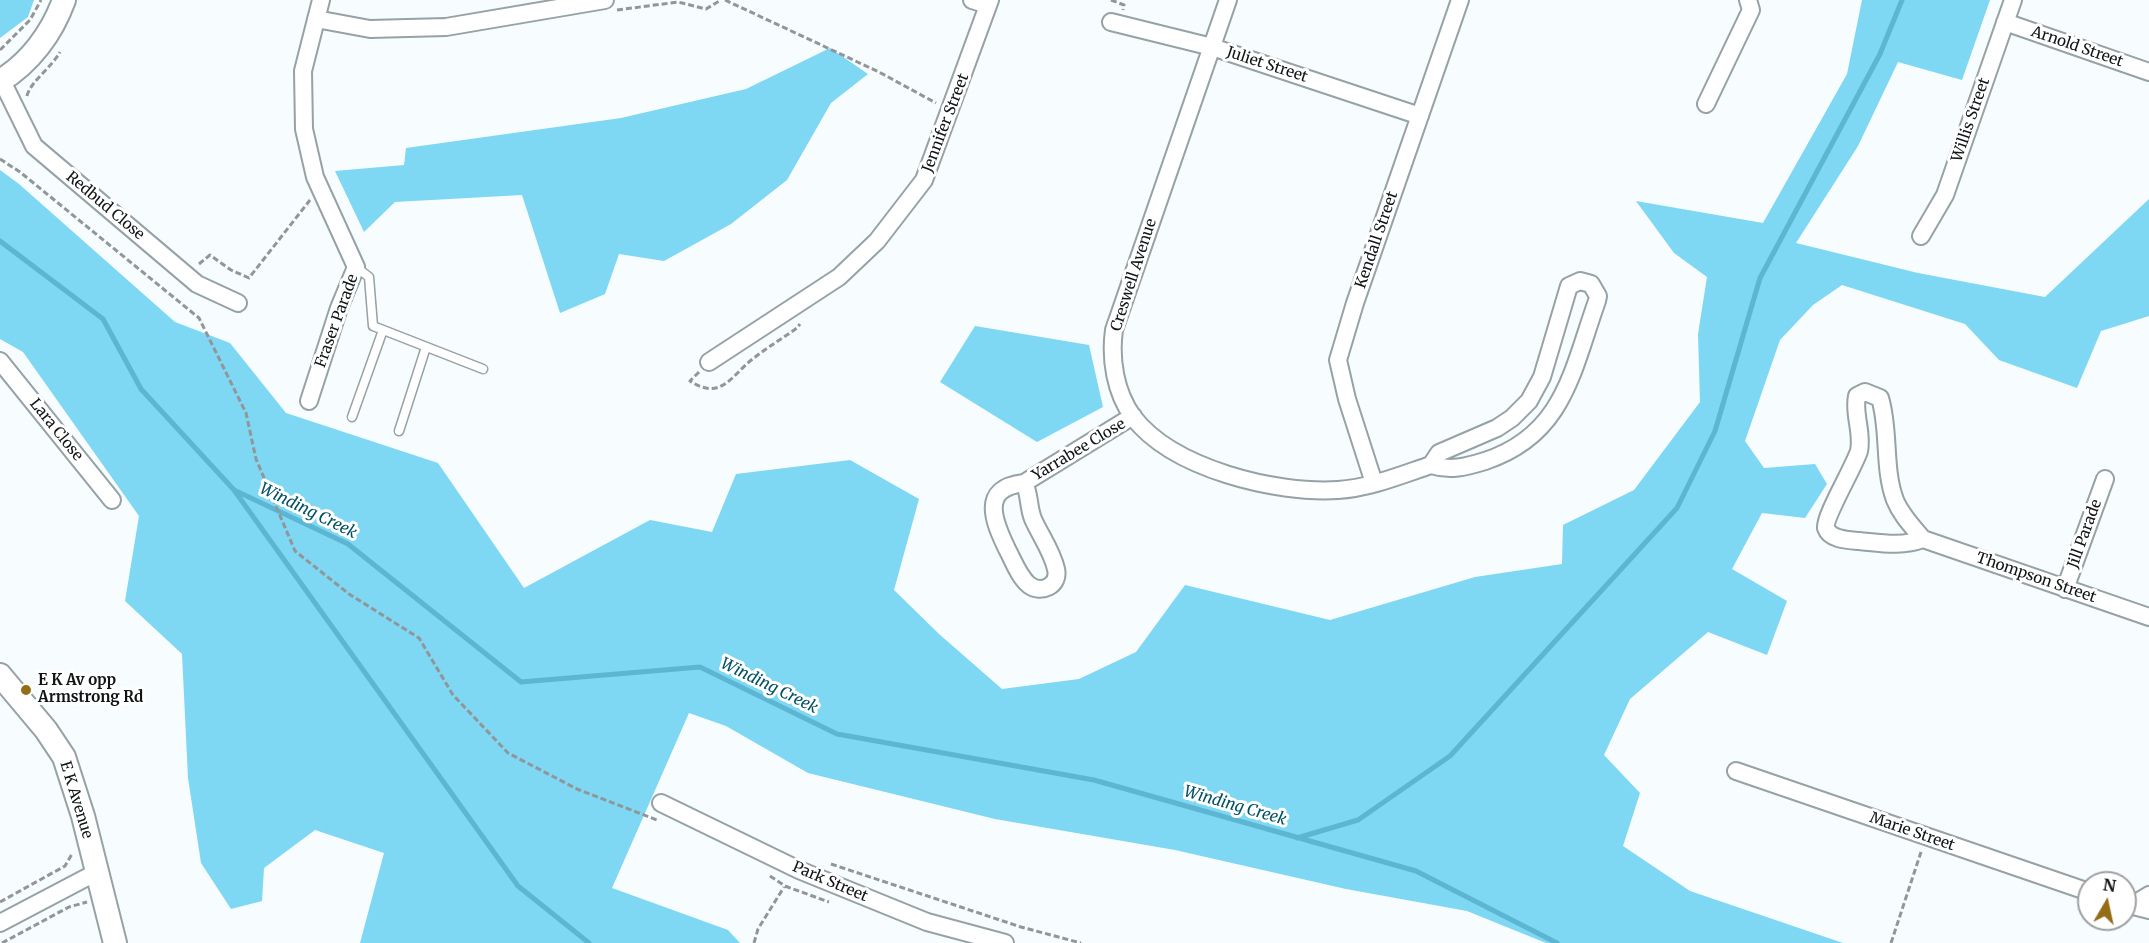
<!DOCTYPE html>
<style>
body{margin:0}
#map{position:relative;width:2149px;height:943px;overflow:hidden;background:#f7fcfe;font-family:Merriweather,serif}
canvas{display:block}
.north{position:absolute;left:2077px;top:871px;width:60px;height:60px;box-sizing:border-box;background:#fff;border:2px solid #9fa1a1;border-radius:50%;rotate:9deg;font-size:16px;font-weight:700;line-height:24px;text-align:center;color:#101415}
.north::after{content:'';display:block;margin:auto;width:21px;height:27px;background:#946d16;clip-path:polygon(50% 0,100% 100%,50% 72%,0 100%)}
</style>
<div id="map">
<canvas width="2149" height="943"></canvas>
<div class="north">N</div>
</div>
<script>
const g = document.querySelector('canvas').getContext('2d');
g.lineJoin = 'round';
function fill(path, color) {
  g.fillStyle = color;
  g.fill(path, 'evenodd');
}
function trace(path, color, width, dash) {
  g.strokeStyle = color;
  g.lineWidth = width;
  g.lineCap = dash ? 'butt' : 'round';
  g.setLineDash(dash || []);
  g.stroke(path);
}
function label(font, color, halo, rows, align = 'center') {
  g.font = font + ' Merriweather,serif';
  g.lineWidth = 6;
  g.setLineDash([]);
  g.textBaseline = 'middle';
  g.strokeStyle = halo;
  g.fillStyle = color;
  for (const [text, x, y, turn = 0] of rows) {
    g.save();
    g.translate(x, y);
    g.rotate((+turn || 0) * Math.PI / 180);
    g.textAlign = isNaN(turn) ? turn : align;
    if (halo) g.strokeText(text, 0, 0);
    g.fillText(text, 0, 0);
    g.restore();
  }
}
fill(new Path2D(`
 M 0,0 L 34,0 L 28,17 L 0,38 Z
 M 1862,0 L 1990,0 L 1962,80 L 1898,62 L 1858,146 L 1796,243 L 1918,273 L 2045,297 L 2149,199 L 2149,316 L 2101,331 L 2077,388 L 1999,360 L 1965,324 L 1842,285 L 1813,305 L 1780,340 L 1745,441 L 1764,468 L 1815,464 L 1827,484 L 1805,518 L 1762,513 L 1732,569 L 1787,601 L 1767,655 L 1708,632 L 1630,699 L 1604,755 L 1640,793 L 1623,846 L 1690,891 L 1843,943 L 1546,943 L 1467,911 L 1346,889 L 1175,850 L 995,819 L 808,773 L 726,726 L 689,713 L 612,888 L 728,930 L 740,943 L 360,943 L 384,853 L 315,830 L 264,868 L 262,901 L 231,909 L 201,863 L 188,778 L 182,654 L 125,601 L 139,516 L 23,352 L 0,339 L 0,170 L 19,184 L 175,322 L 230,343 L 286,413 L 438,463 L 524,588 L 650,520 L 712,532 L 736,474 L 850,460 L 919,499 L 894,590 L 939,634 L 1002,689 L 1079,679 L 1136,652 L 1185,585 L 1330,620 L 1475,577 L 1562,564 L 1563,525 L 1634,490 L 1700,402 L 1698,334 L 1707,277 L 1674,253 L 1636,201 L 1763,223 L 1847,74 Z
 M 830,48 L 868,74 L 831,103 L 787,180 L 731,224 L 664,261 L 619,254 L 605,294 L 560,313 L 522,195 L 395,202 L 364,232 L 335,171 L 404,165 L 406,148 L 621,118 L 746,89 Z
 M 975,326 L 1089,345 L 1103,407 L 1037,442 L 940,382 Z`), '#7ed7f3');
trace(new Path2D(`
 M 0,241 L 103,319 L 141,389 L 234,490 L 518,886 L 589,943
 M 234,490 L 348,544 L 521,682 L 700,667 L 837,734 L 1094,780 L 1416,871 L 1557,943
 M 1297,838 L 1358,820 L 1450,756 L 1677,508 L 1715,431 L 1760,278 L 1880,54 L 1902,0`), '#5cb5d1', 5);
const lane = new Path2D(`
 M 356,267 L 369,277 L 373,326 L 483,369
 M 352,417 L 383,330
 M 399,431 L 426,347`);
const street = new Path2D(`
 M 972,0 L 988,5
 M 1228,0 L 1114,330 C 1110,359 1115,392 1133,417 C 1173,469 1276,494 1338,490 C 1370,488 1401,475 1431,465 C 1450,471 1466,467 1485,461 C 1564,435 1572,371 1597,301 L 1598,296 L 1591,284 L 1580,281 L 1569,286 L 1542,377 L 1529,401 L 1512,418 L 1497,428 L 1439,453 L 1431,465
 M 316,19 L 370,29 L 446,27 L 605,0
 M 1111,22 L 1212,47 L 1420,116
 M 2005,22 L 2149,72
 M 2,81 L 34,146 L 197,284 L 238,303
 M 1706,104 L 1751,10 L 1748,0
 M 1921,236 L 1945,195 L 2013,0
 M 0,361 L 112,500
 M 709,362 L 839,277 L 877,241 L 924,180 L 990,0
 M 309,401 L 339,308 L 356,267 L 315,177 L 304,129 L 303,71 L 321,0
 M 1024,483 C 1030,494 1028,507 1033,519 C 1040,535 1052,551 1056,569 C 1060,586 1041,594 1029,585 C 1019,577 1013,560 1007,549 C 994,522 979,488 1024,483 L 1133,416
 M 1374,483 L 1347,399 L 1338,360 L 1355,303 L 1460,0
 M 1923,539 C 1902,547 1881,543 1859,541 C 1849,540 1830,540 1826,528 C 1824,517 1854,467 1859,451 C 1863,432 1853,414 1857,396 L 1865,392 L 1880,398 C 1890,431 1883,468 1895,500 C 1901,515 1913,527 1923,539 L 2149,617
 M 2065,589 L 2105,479
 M 1736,771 L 2089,892
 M 661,803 L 799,870 L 927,922 L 1005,943
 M 2125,904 L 2149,910
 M 2131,906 L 2149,895
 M 0,923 L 97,872`);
const secondary = new Path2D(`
 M 0,81 C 30,63 52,33 64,0
 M 0,675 L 46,730 L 64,757 L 83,816 L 115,943`);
trace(lane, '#96a2a6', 11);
trace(street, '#96a2a6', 20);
trace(secondary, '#96a2a6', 26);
trace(new Path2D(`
 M 725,0 L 879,72 L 936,103
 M 1111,0 L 1124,5 L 1123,10
 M 617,10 L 678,2 L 706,9 L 721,0
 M 0,50 L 30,20 L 41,0
 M 27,96 C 30,82 52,67 60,52
 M 0,159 L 20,172 L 199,318 L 246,413 L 256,459 L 295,551 L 349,594 L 419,638 L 453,695 L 508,753 L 577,789 L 657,820
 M 199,264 L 210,255 L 231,270 L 249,278 L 310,200
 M 699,372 L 690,381 C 722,402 732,374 754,358 C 768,347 783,338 797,328 L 800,324
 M 831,864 L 1021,927 L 1081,943
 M 770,876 L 785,886 L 829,902
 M 0,902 L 65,866 L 72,854
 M 2,943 L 69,907 L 87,902
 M 754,943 L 758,929 L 784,887
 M 1891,943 L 1921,852`), '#919698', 3, [6, 3]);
trace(lane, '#fff', 8);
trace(street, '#fff', 16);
trace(secondary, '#fff', 22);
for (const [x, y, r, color] of [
 [26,690,6,"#946d16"]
]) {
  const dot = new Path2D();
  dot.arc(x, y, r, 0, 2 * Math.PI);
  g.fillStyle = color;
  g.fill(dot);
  trace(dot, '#fff', 2);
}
label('15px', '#101415', '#fff', [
 ["Arnold Street",2077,47,19],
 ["Juliet Street",1267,65,18],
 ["Willis Street",1971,120,-71],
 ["Jennifer Street",946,123,-69],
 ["Redbud Close",105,206,40],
 ["Kendall Street",1377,240,-71],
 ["Creswell Avenue",1134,275,-72],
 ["Fraser Parade",337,321,-70],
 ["Lara Close",56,430,51],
 ["Yarrabee Close",1079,450,-31],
 ["Jill Parade",2085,534,-70],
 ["Thompson Street",2036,578,19],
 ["E K Avenue",76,800,73],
 ["Marie Street",1912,832,19],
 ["Park Street",830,882,23]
]);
label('bold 15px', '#101415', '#fff', [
 ["E K Av opp",38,681],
 ["Armstrong Rd",38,698]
], 'left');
label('italic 16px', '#005164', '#fff', [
 ["Winding Creek",308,511,26],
 ["Winding Creek",769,686,26],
 ["Winding Creek",1235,806,16]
]);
</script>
